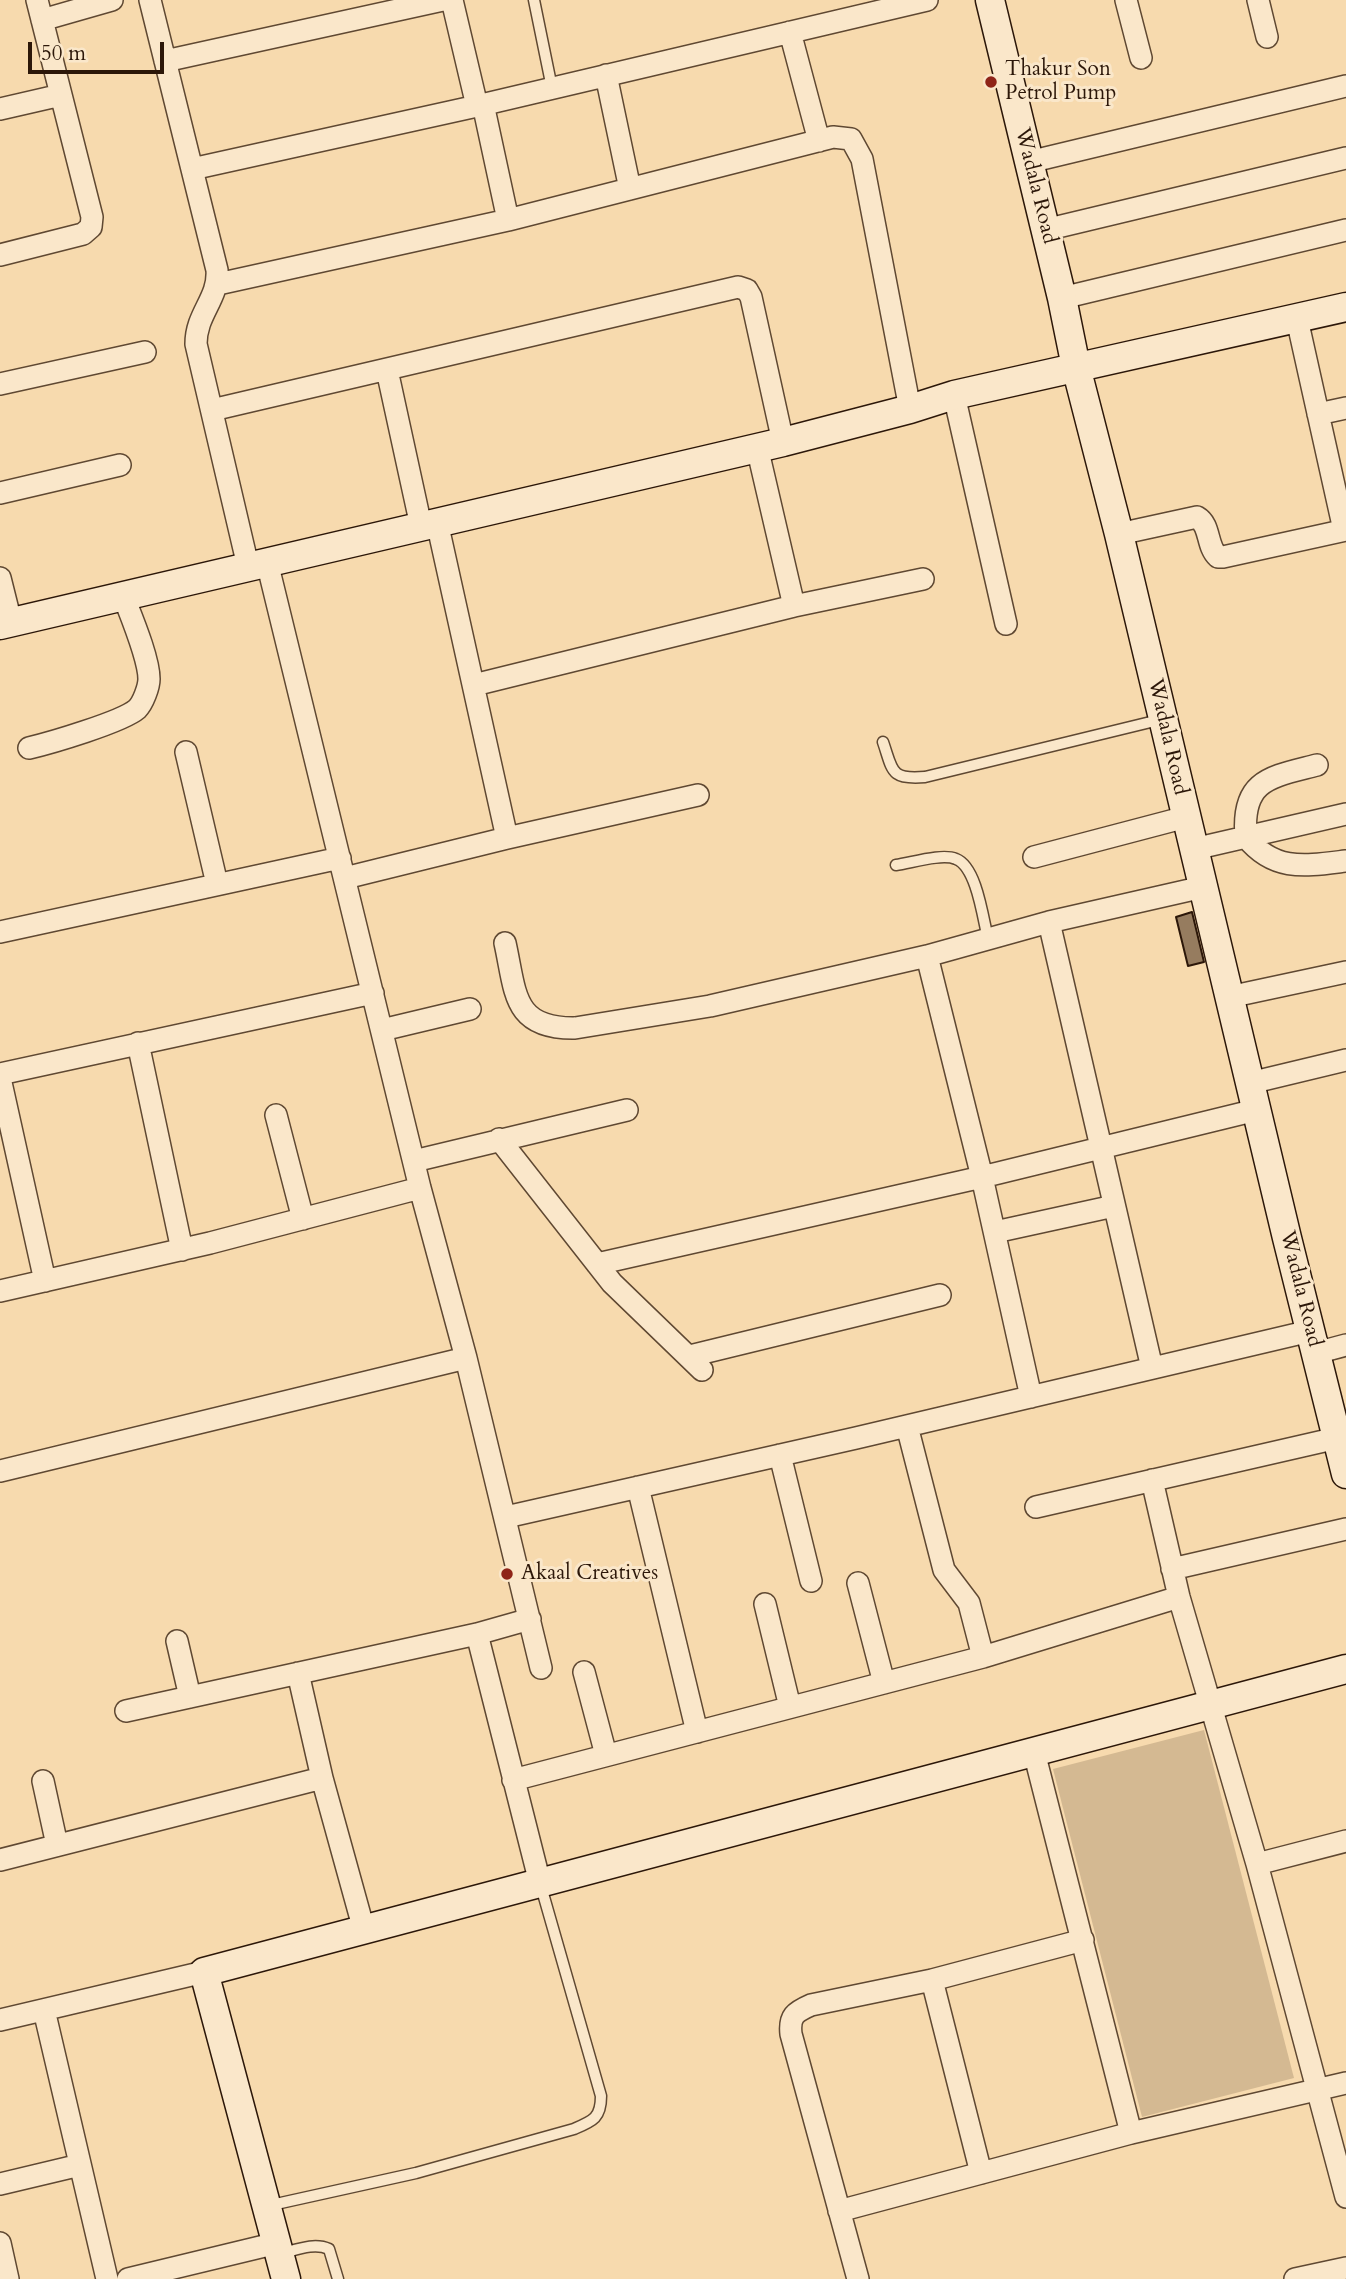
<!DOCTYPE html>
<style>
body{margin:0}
#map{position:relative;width:1346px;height:2279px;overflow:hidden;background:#f7daae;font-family:Cardo,serif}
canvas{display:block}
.scale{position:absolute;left:28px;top:42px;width:136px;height:32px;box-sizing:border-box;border:4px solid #2c1709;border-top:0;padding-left:9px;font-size:21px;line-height:24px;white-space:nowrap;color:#2c1709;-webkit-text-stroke:5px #fae7ca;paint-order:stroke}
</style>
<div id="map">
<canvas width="1346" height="2279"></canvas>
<div class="scale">50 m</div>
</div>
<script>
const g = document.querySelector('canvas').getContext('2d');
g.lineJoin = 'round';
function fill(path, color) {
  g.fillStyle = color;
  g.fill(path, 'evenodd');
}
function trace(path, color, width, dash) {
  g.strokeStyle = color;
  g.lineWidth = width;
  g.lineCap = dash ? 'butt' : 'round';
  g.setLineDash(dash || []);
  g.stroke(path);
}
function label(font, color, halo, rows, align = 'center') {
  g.font = font + ' Cardo,serif';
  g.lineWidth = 6;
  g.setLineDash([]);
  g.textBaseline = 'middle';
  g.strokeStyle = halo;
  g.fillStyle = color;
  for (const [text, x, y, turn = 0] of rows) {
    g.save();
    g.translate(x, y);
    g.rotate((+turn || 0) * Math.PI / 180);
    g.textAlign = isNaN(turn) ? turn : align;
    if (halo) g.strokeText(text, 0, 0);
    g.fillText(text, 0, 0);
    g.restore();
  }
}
fill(new Path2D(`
 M 1204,1730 L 1294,2078 L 1142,2117 L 1053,1769 Z`), '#d4b992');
const building = new Path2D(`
 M 1192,912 L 1204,962 L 1188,966 L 1176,917 Z`);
fill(building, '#967c5f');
trace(building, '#2c1709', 2);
const lane = new Path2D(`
 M 534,0 L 552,88
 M 883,742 C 893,771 890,780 925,777 L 1163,719
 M 896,865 C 911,863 942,853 956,859 C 977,867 983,919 988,939
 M 267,2206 L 416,2173 L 574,2129 C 593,2121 601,2118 601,2096 L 540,1883
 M 280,2254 C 296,2250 314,2242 329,2249 L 338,2279`);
const street = new Path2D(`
 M 150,0 L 217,270 C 219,299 196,313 196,344 L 248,566
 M 452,0 L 477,106
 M 1126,0 L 1141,58
 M 1258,0 L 1267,37
 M 42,20 L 112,0
 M 790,32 L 819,141
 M 165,61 L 443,0
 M 606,75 L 630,189
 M 483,104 L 508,220
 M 0,109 L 61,95
 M 1029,162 L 1346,86
 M 192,169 L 477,106 L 927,0
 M 1045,230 L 1346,158
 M 0,255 L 83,234 L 91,227 L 92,217 L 37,0
 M 218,284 L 508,220 L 833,137 L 851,139 L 862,159 L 910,409
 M 1062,298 L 1346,230
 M 1297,319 L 1344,530
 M 387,370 L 421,526
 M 0,384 L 145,352
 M 954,395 L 1006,624
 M 212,410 L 738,287 L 747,290 L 751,297 L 783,442
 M 1318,414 L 1346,408
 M 757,447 L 794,606
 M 0,493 L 120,465
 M 437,522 L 507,838
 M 1119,534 L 1197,517 C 1211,525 1206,546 1218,557 L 1223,557 L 1346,530
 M 267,562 L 420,1188 L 466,1358 L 541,1668
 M 0,578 L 11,622
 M 474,685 L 794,606 L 923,579
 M 29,748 C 50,743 122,722 137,709 C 143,703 149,687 149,679 C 149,658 131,616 123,595
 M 186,752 L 217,884
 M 1317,765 C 1271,777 1241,779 1246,837 C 1274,872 1305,866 1346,861
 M 1194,849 L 1346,814
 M 1034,857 L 1186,817
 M 345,878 L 507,838 L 698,795
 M 1049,922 L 1152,1368
 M 0,932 L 340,858
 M 505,943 C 516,992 512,1029 575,1028 L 710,1006 L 927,956 L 1049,922 L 1203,887
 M 927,956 L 982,1177 L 1031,1397
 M 1229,997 L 1346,972
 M 382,1030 L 470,1009
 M 138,1043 L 182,1250
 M 0,1074 L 373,993
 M 0,1078 L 45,1281
 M 1250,1083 L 1346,1060
 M 276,1115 L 303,1219
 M 499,1139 L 612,1283 L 702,1370
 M 414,1161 L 627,1110
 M 995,1232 L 1114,1206
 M 597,1264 L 982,1177 L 1256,1110
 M 0,1291 L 210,1243 L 420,1188
 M 1316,1353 L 1346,1345
 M 690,1356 L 940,1295
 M 907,1426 L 944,1570 L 969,1603 L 983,1657
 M 780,1455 L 811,1581
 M 0,1471 L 466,1358
 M 1152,1480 L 1179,1597 L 1257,1864 L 1346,2197
 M 638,1487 L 697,1732
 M 1036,1507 L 1337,1438
 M 506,1517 L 856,1438 L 1310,1331
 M 1172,1569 L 1346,1529
 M 858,1583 L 884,1683
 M 765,1604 L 790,1707
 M 477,1634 L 540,1883
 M 177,1641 L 190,1697
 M 584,1672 L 606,1755
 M 298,1673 L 322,1778 L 364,1930
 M 126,1711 L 477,1634 L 530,1619
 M 1034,1752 L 1131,2133
 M 513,1780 L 983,1657 L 1179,1597
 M 43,1781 L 57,1845
 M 0,1860 L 322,1778
 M 1257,1864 L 1346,1841
 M 932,1980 L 981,2173
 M 44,2010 L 107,2279
 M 0,2020 L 204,1972
 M 0,2184 L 80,2165
 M 839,2211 L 1131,2133 L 1346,2083
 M 0,2243 L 8,2279
 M 128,2279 L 277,2243
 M 858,2279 L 791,2034 C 789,2016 795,2012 811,2005 L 932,1980 L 1083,1940
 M 1295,2279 L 1346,2268`);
const secondary = new Path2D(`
 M 990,0 L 1062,298 L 1076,367 L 1119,534 L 1287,1238 L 1346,1474
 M 0,625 L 783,442 L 910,409 L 954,395 L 1346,307
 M 286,2279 L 204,1972 L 1346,1669`);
trace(lane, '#5f4832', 13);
trace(street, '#5f4832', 24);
trace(secondary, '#2c1709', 31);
trace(lane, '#fae7ca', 10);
trace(street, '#fae7ca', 21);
trace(secondary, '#fae7ca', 28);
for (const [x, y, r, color] of [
 [991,82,7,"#8f2418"],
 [507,1574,7,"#8f2418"]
]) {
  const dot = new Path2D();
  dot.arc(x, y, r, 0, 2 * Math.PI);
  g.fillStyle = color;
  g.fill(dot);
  trace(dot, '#fae7ca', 2.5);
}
label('21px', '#2c1709', '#fae7ca', [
 ["Thakur Son",1005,70],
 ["Petrol Pump",1005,94],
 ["Akaal Creatives",521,1574]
], 'left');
label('21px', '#2c1709', '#fae7ca', [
 ["Wadala Road",1035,186,76],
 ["Wadala Road",1167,737,77],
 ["Wadala Road",1300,1289,76]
]);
</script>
